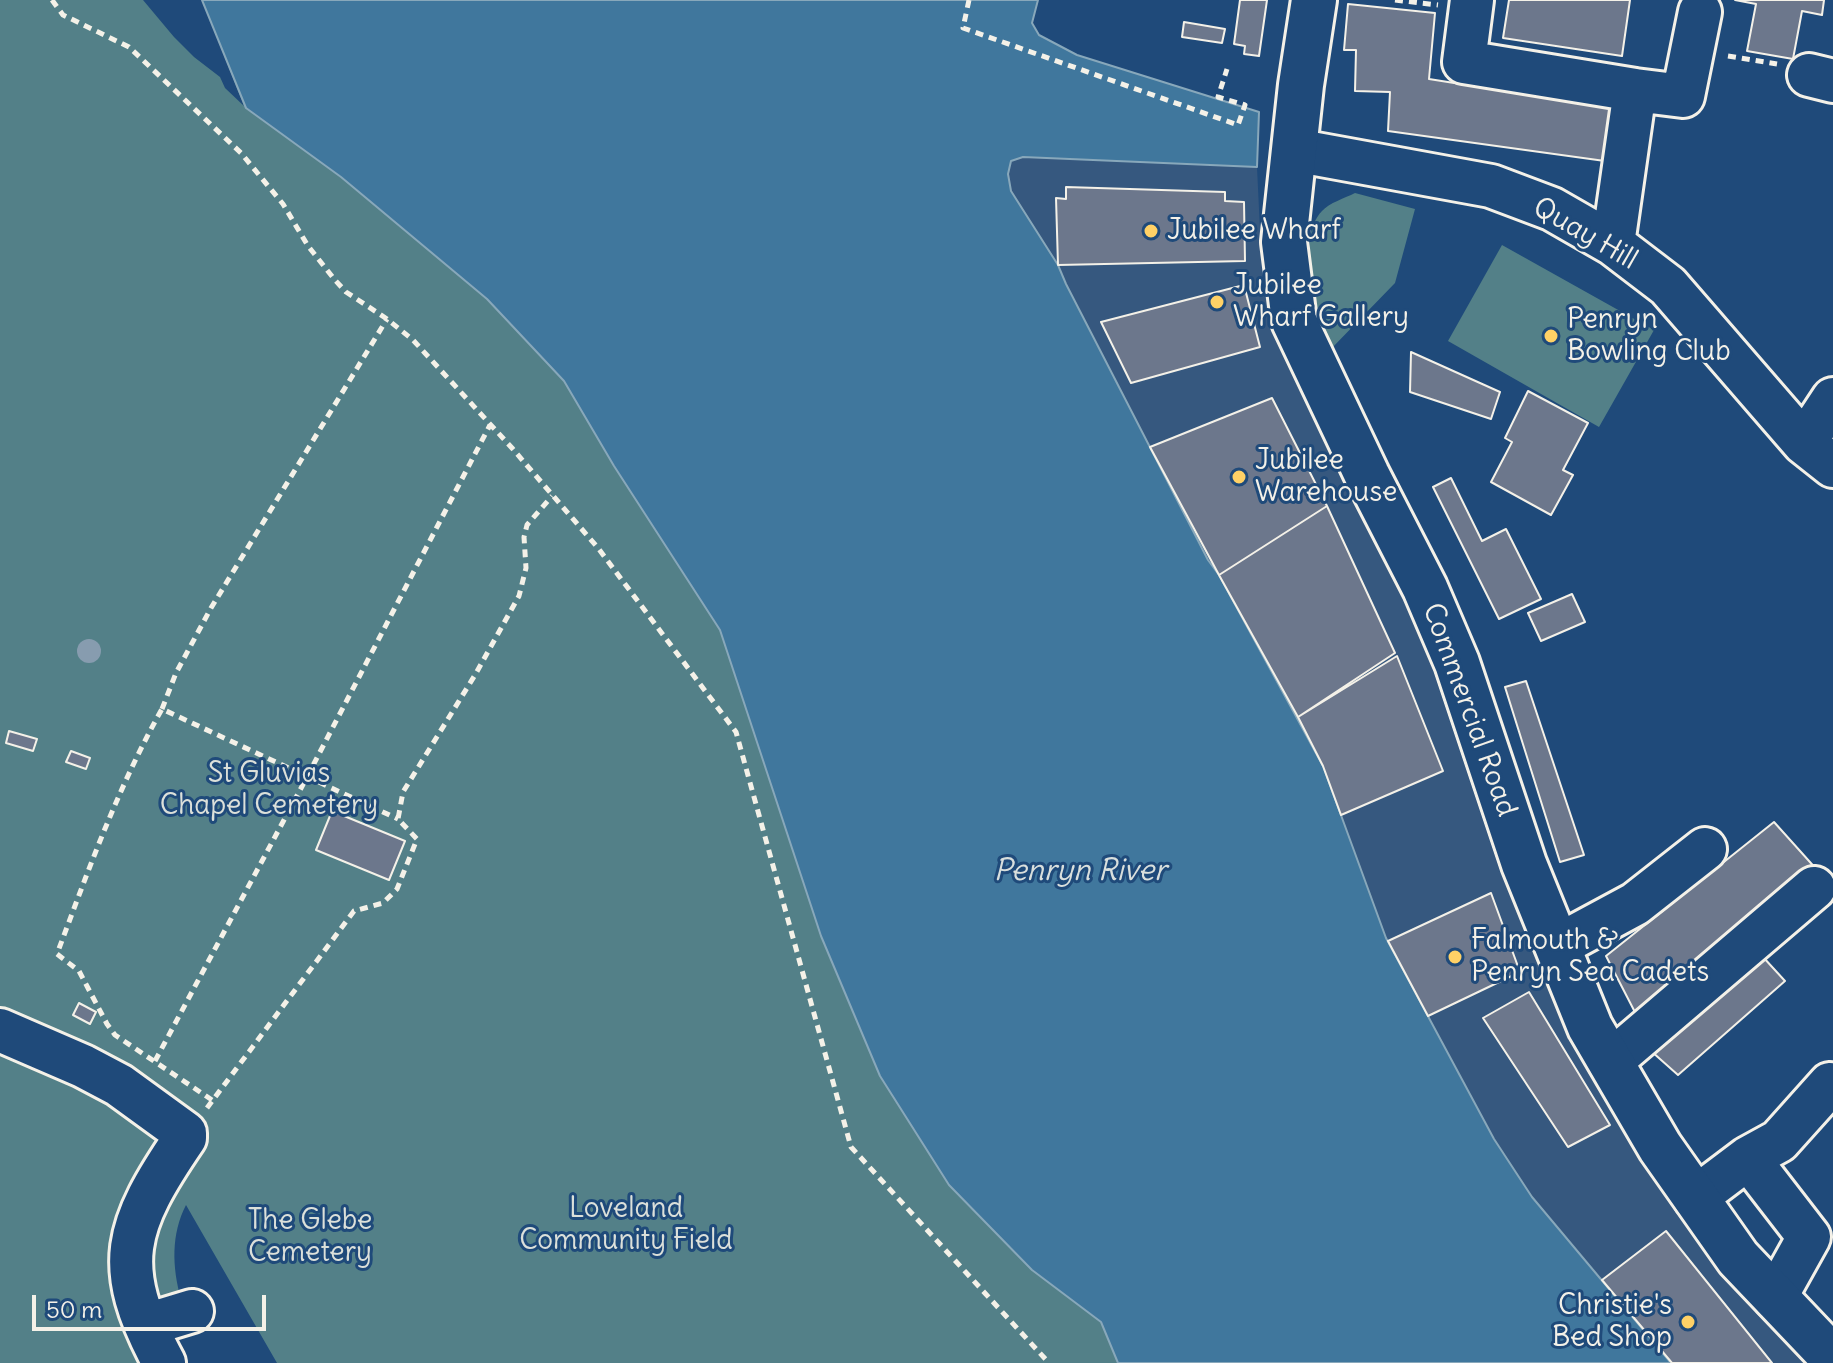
<!DOCTYPE html>
<style>
body{margin:0}
#map{position:relative;width:1833px;height:1363px;overflow:hidden;background:#1f4a7a;font-family:Delius,sans-serif}
canvas{display:block}
.scale{position:absolute;left:32px;top:1295px;width:234px;height:36px;box-sizing:border-box;border:4px solid #f4f1e8;border-top:0;padding-left:10px;font-size:24px;line-height:28px;white-space:nowrap;color:#f4f1e8;-webkit-text-stroke:6px #1f4a7a;paint-order:stroke}
</style>
<div id="map">
<canvas width="1833" height="1363"></canvas>
<div class="scale">50 m</div>
</div>
<script>
const g = document.querySelector('canvas').getContext('2d');
g.lineJoin = 'round';
function fill(path, color) {
  g.fillStyle = color;
  g.fill(path, 'evenodd');
}
function trace(path, color, width, dash) {
  g.strokeStyle = color;
  g.lineWidth = width;
  g.lineCap = dash ? 'butt' : 'round';
  g.setLineDash(dash || []);
  g.stroke(path);
}
function label(font, color, halo, rows, align = 'center') {
  g.font = font + ' Delius,sans-serif';
  g.lineWidth = 6;
  g.setLineDash([]);
  g.textBaseline = 'middle';
  g.strokeStyle = halo;
  g.fillStyle = color;
  for (const [text, x, y, turn = 0] of rows) {
    g.save();
    g.translate(x, y);
    g.rotate((+turn || 0) * Math.PI / 180);
    g.textAlign = isNaN(turn) ? turn : align;
    if (halo) g.strokeText(text, 0, 0);
    g.fillText(text, 0, 0);
    g.restore();
  }
}
fill(new Path2D(`
 M 1023,157 L 1257,167 L 1262,272 L 1279,341 L 1423,641 L 1500,872 L 1581,1051 L 1810,1363 L 1671,1363 L 1532,1197 L 1494,1139 L 1386,938 L 1323,766 L 1298,717 L 1219,575 L 1208,561 L 1066,284 L 1058,265 L 1011,191 L 1008,174 L 1011,160 Z`), '#36587f');
fill(new Path2D(`
 M 0,0 L 143,0 L 174,37 L 194,57 L 220,77 L 225,88 L 244,106 L 202,0 L 1587,1363 L 277,1363 L 186,1205 C 171,1234 172,1267 181,1299 L 146,1303 L 135,1286 L 186,1139 L 0,1028 Z
 M 1355,193 L 1415,209 L 1395,283 L 1330,350 C 1319,315 1294,240 1322,211 C 1329,203 1345,198 1355,193 Z
 M 1502,245 L 1654,330 L 1599,427 L 1448,341 Z
 M 0,1031 L 181,1129 L 133,1229 L 162,1363 L 0,1363 Z`), '#538088');
const water = new Path2D(`
 M 202,0 L 1038,0 L 1032,23 L 1039,35 L 1077,55 L 1259,112 L 1257,167 L 1023,157 L 1011,161 L 1008,174 L 1011,191 L 1058,265 L 1066,284 L 1208,560 L 1219,575 L 1323,766 L 1386,938 L 1494,1139 L 1532,1197 L 1671,1363 L 1118,1363 L 1101,1322 L 1032,1270 L 949,1185 L 880,1076 L 821,936 L 720,630 L 614,466 L 564,381 L 487,299 L 341,177 L 246,108 Z`);
fill(water, '#40779d');
trace(water, '#88a8bb', 2);
const building = new Path2D(`
 M 1240,0 L 1267,0 L 1259,56 L 1244,54 L 1245,46 L 1234,44 Z
 M 1509,0 L 1630,0 L 1622,56 L 1503,38 Z
 M 1735,0 L 1824,0 L 1822,15 L 1802,11 L 1793,59 L 1747,51 L 1756,4 Z
 M 1348,4 L 1435,13 L 1429,79 L 1618,109 L 1612,162 L 1388,131 L 1390,92 L 1355,91 L 1356,50 L 1344,50 Z
 M 1184,22 L 1225,29 L 1222,43 L 1182,37 Z
 M 1066,187 L 1225,192 L 1225,201 L 1244,202 L 1245,261 L 1058,265 L 1056,198 L 1066,199 Z
 M 1244,285 L 1260,347 L 1131,383 L 1101,322 Z
 M 1411,352 L 1500,392 L 1491,419 L 1410,392 Z
 M 1528,391 L 1588,423 L 1563,470 L 1573,475 L 1551,515 L 1491,482 L 1512,442 L 1505,438 Z
 M 1272,398 L 1327,506 L 1219,575 L 1150,447 Z
 M 1451,478 L 1482,541 L 1506,529 L 1541,599 L 1499,619 L 1433,487 Z
 M 1327,506 L 1395,653 L 1298,717 L 1219,575 Z
 M 1572,594 L 1585,622 L 1541,641 L 1528,613 Z
 M 1397,656 L 1443,771 L 1341,815 L 1323,766 L 1298,717 Z
 M 1526,681 L 1584,855 L 1560,862 L 1505,687 Z
 M 9,731 L 37,739 L 33,751 L 6,743 Z
 M 71,751 L 90,758 L 86,769 L 66,762 Z
 M 332,811 L 405,841 L 389,880 L 316,850 Z
 M 1774,822 L 1818,871 L 1639,1020 L 1606,956 Z
 M 1491,893 L 1520,972 L 1428,1016 L 1388,941 Z
 M 1752,945 L 1785,981 L 1678,1075 L 1642,1043 Z
 M 1529,992 L 1610,1125 L 1568,1147 L 1483,1018 Z
 M 79,1003 L 96,1012 L 90,1024 L 73,1015 Z
 M 1666,1231 L 1772,1363 L 1672,1363 L 1602,1280 Z`);
fill(building, '#6c778c');
trace(building, '#f4f1e8', 2);
const minor = new Path2D(`
 M 1472,0 L 1464,62 L 1635,90 L 1613,244
 M 1809,75 L 1833,81
 M 1635,90 L 1683,96 L 1700,12
 M 1294,150 L 1491,186 L 1552,209 L 1613,244 L 1668,286 L 1804,443 L 1833,466
 M 1804,443 L 1833,399
 M 1557,946 L 1635,904 L 1705,849
 M 0,1030 L 83,1066 L 119,1085 L 185,1133 L 185,1138 C 125,1226 111,1265 164,1363
 M 1610,1062 L 1814,888
 M 1748,1158 L 1809,1237 L 1775,1298
 M 1695,1198 L 1748,1158 L 1779,1141 L 1830,1084 L 1833,1087
 M 146,1325 L 192,1311`);
const major = new Path2D(`
 M 1314,0 L 1301,85 L 1284,242 L 1294,321 L 1367,475 L 1425,588 L 1457,663 L 1524,864 L 1590,1027 L 1660,1147 L 1738,1258 L 1833,1358`);
trace(minor, '#f4f1e8', 48);
trace(major, '#f4f1e8', 50);
trace(new Path2D(`
 M 52,0 L 63,15 L 129,47 L 241,153 L 283,204 L 308,246 L 335,280 L 346,292 L 387,319 L 413,340 L 512,448 L 598,548 L 736,732 L 851,1147 L 1049,1363
 M 969,0 L 963,28 L 1238,125 L 1245,105 L 1218,97 L 1227,69
 M 1395,0 L 1438,5
 M 1728,56 L 1777,64
 M 162,709 L 176,673 L 211,608 L 387,319
 M 155,1061 L 307,777 L 490,425
 M 212,1100 L 115,1035 L 107,1024 L 79,971 L 57,954 C 88,871 118,787 162,709 L 398,819
 M 207,1108 L 354,911 L 383,903 L 397,889 L 417,839 L 398,819 L 403,792 L 475,675 L 519,596 L 526,568 L 524,537 L 527,525 L 552,496`), '#f4f1e8', 5, [8, 6]);
trace(minor, '#1f4a7a', 42);
trace(major, '#1f4a7a', 44);
g.fillStyle = '#879caf';
for (const [x, y] of [
 [89,651]
]) {
  g.beginPath();
  g.arc(x, y, 12, 0, 2 * Math.PI);
  g.fill();
}
for (const [x, y, r, color] of [
 [1151,231,8,"#ffd166"],
 [1217,302,8,"#ffd166"],
 [1551,336,8,"#ffd166"],
 [1239,477,8,"#ffd166"],
 [1455,957,8,"#ffd166"],
 [1688,1322,8,"#ffd166"]
]) {
  const dot = new Path2D();
  dot.arc(x, y, r, 0, 2 * Math.PI);
  g.fillStyle = color;
  g.fill(dot);
  trace(dot, '#1f4a7a', 3);
}
label('28px', '#f4f1e8', '#1f4a7a', [
 ["Jubilee Wharf",1167,231],
 ["Jubilee",1233,286],
 ["Wharf Gallery",1233,318],
 ["Penryn",1567,320],
 ["Bowling Club",1567,352],
 ["Jubilee",1255,461],
 ["Warehouse",1255,493],
 ["Falmouth &",1471,941],
 ["Penryn Sea Cadets",1471,973],
 ["Christie's",1672,1306,"right"],
 ["Bed Shop",1672,1338,"right"]
], 'left');
label('28px', '#f4f1e8', '#1f4a7a', [
 ["Quay Hill",1585,234,30],
 ["Commercial Road",1469,710,70]
]);
label('28px', '#dce0da', '#1f4a7a', [
 ["St Gluvias",269,774],
 ["Chapel Cemetery",269,806],
 ["Loveland",626,1209],
 ["Community Field",626,1241],
 ["The Glebe",310,1221],
 ["Cemetery",310,1253]
]);
label('italic 30px', '#d9dfdd', '#1f4a7a', [
 ["Penryn River",1080,871]
]);
</script>
